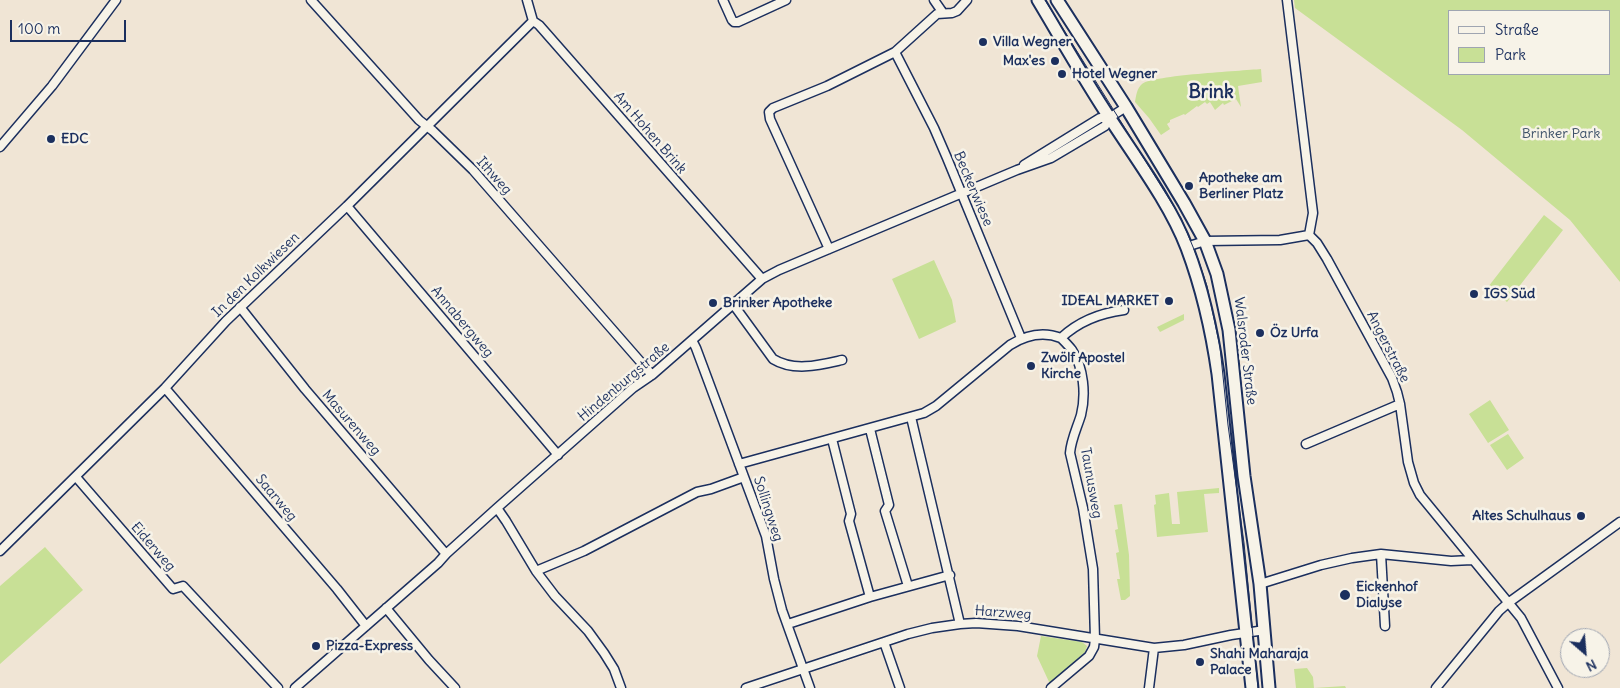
<!DOCTYPE html>
<meta charset="utf-8">
<style>
body{margin:0}
#map{position:relative;width:1620px;height:688px;overflow:hidden;background:#f0e5d5;font-family:Delius,sans-serif}
canvas{display:block}
.legend{position:absolute;left:1448px;top:10px;width:162px;height:65px;box-sizing:border-box;background:#f7f3e8;border:1px solid #9fa5b1;margin:0;padding:6px 9px;list-style:none;font-size:15px;color:#1b2f5e}
.legend li{display:flex;align-items:center;gap:10px;height:25px}
.legend b{width:25px;border:1px solid #9fa5b1}
.north{position:absolute;left:1560px;top:628px;width:50px;height:50px;box-sizing:border-box;background:#f7f3e8;border:1px solid #9fa5b1;border-radius:50%;rotate:153deg;font-size:14px;font-weight:700;line-height:20px;text-align:center;color:#1b2f5e}
.north::after{content:'';display:block;margin:auto;width:18px;height:22px;background:#1b2f5e;clip-path:polygon(50% 0,100% 100%,50% 72%,0 100%)}
.scale{position:absolute;left:10px;top:20px;width:116px;height:22px;box-sizing:border-box;border:2px solid #1b2f5e;border-top:0;padding-left:6px;font-size:15px;line-height:18px;white-space:nowrap;color:#1b2f5e;-webkit-text-stroke:4px #f7f3e8;paint-order:stroke}
</style>
<div id="map">
<canvas width="1620" height="688"></canvas>
<ul class="legend">
<li><b style="height:6px;background:#f7f3e8"></b>Straße</li>
<li><b style="height:14px;background:#c8e096"></b>Park</li>
</ul>
<div class="north">N</div>
<div class="scale">100 m</div>
</div>
<script>
const g = document.querySelector('canvas').getContext('2d');
g.lineJoin = 'round';
function fill(path, color) {
  g.fillStyle = color;
  g.fill(path, 'evenodd');
}
function trace(path, color, width, dash) {
  g.strokeStyle = color;
  g.lineWidth = width;
  g.lineCap = dash ? 'butt' : 'round';
  g.setLineDash(dash || []);
  g.stroke(path);
}
function label(font, color, halo, rows, align = 'center') {
  g.font = font + ' Delius,sans-serif';
  g.lineWidth = 5;
  g.setLineDash([]);
  g.textBaseline = 'middle';
  g.strokeStyle = halo;
  g.fillStyle = color;
  for (const [text, x, y, turn = 0] of rows) {
    g.save();
    g.translate(x, y);
    g.rotate((+turn || 0) * Math.PI / 180);
    g.textAlign = isNaN(turn) ? turn : align;
    if (halo) g.strokeText(text, 0, 0);
    g.fillText(text, 0, 0);
    g.restore();
  }
}
fill(new Path2D(`
 M 1294,0 L 1620,0 L 1620,282 L 1570,220 L 1462,130 L 1295,8 ZM 1609,11 L 1609,74 L 1449,74 L 1449,11 Z
 M 1261,69 L 1262,82 L 1238,86 L 1241,107 L 1236,99 L 1224,105 L 1223,103 L 1215,110 L 1210,102 L 1207,104 L 1205,102 L 1198,107 L 1197,106 L 1185,115 L 1184,114 L 1170,120 L 1170,122 L 1167,124 L 1170,129 L 1161,135 L 1149,118 L 1135,102 C 1136,96 1137,88 1142,84 C 1154,75 1240,71 1261,69 Z
 M 1544,215 L 1563,230 L 1507,302 L 1488,287 Z
 M 934,260 L 952,300 L 956,322 L 919,339 L 892,279 Z
 M 1184,314 L 1184,320 L 1160,332 L 1157,327 Z
 M 1490,400 L 1509,430 L 1488,443 L 1469,414 Z
 M 1508,434 L 1524,458 L 1507,470 L 1490,445 Z
 M 1219,488 L 1219,493 L 1204,494 L 1208,532 L 1157,537 L 1154,505 L 1156,504 L 1155,495 L 1169,493 L 1172,524 L 1180,524 L 1177,492 Z
 M 1122,504 L 1129,555 L 1130,596 L 1125,600 L 1121,600 L 1117,579 L 1120,579 L 1116,553 L 1119,552 L 1115,530 L 1118,529 L 1114,505 Z
 M 45,547 L 83,590 L 0,664 L 0,586 Z
 M 1041,636 L 1082,642 L 1087,646 L 1085,652 L 1050,684 L 1037,656 Z
 M 1307,668 L 1313,677 L 1314,688 L 1345,686 L 1346,688 L 1296,688 L 1294,669 Z`), '#c8e096');
const minor = new Path2D(`
 M 311,0 L 419,120 L 433,131 L 473,170 L 652,375
 M 527,0 L 533,21 L 539,25 L 762,279
 M 723,0 L 732,20 L 734,22 L 738,22 L 786,0
 M 934,0 L 943,13
 M 1287,0 L 1312,205 L 1313,213 L 1309,235
 M 895,52 L 934,128 L 947,158 L 1021,338
 M 0,147 L 52,86 L 116,0
 M 1024,165 L 1100,118 L 1109,118
 M 347,206 L 558,455
 M 1309,235 L 1317,243 L 1327,259 L 1392,378 L 1397,392 L 1400,404 L 1408,462 L 1414,483 L 1420,495 L 1521,618 L 1558,688
 M 1186,247 L 1205,241 L 1280,240 L 1309,235
 M 829,249 L 770,119 L 769,112 L 773,108 L 827,86 L 895,52 L 937,14 L 952,13 L 957,11 L 967,0
 M 733,304 L 773,359 C 794,372 820,365 842,360
 M 240,307 L 305,389 L 446,554
 M 692,340 L 696,348 L 766,536 L 774,579 L 782,610 L 810,688
 M 165,388 L 337,589 L 366,626
 M 911,417 L 960,624
 M 870,429 L 889,505 L 885,511 L 908,586
 M 832,439 L 851,514 L 849,521 L 870,597
 M 1306,444 L 1400,404
 M 739,464 L 924,413 L 936,406 L 1010,345 C 1026,335 1043,331 1061,338 C 1079,321 1100,313 1124,310
 M 76,477 L 173,589 L 183,586 L 278,688
 M 497,508 L 506,521 L 536,571 L 555,596 L 588,631 L 604,653 L 614,669 L 621,688
 M 0,551 L 165,388 L 226,321 L 347,206 L 533,21
 M 1381,554 L 1385,626
 M 536,571 L 584,551 L 697,492 L 711,489 L 744,477
 M 1260,584 L 1321,565 L 1352,558 L 1381,554 L 1451,561 L 1472,560
 M 386,608 L 429,660 L 455,688
 M 788,624 L 870,597 L 950,575
 M 884,642 L 900,688
 M 295,688 L 438,563 L 446,554 L 497,508 L 633,388 L 652,375 L 762,279 L 779,270 L 1017,170 L 1051,158 L 1105,126 L 1109,118 L 1126,107
 M 746,688 L 908,634 L 932,628 L 960,624 L 976,623 L 1018,626 L 1154,648 L 1184,645 L 1231,635 L 1265,630
 M 1051,688 L 1089,656 L 1094,647 L 1095,639 L 1093,569 L 1083,508 L 1070,453 C 1071,440 1077,428 1081,415 C 1086,395 1084,368 1072,350 C 1069,346 1065,342 1061,338
 M 1149,688 L 1154,648
 M 1436,688 L 1499,611 L 1508,603 L 1620,522`);
const secondary = new Path2D(`
 M 1038,0 C 1062,40 1085,81 1111,120 C 1137,160 1170,204 1187,248 C 1202,288 1212,332 1218,374 L 1252,688
 M 1057,0 L 1126,107 L 1184,203 L 1205,241 L 1217,274 L 1229,330 L 1244,476 L 1260,584 L 1269,688`);
trace(minor, '#1b2f5e', 11);
trace(secondary, '#1b2f5e', 15);
trace(minor, '#f7f3e8', 8);
trace(secondary, '#f7f3e8', 11);
trace(new Path2D(`
 M 1045,0 L 1181,218 L 1198,259 L 1207,286 L 1220,347 L 1228,425 L 1244,543 L 1258,688`), '#1b2f5e', 1);
for (const [x, y, r, color] of [
 [983,42,5,"#1b2f5e"],
 [1055,61,5,"#1b2f5e"],
 [1062,74,5,"#1b2f5e"],
 [51,139,5,"#1b2f5e"],
 [1189,186,5,"#1b2f5e"],
 [1474,294,5,"#1b2f5e"],
 [1169,301,5,"#1b2f5e"],
 [713,303,5,"#1b2f5e"],
 [1260,333,5,"#1b2f5e"],
 [1031,366,5,"#1b2f5e"],
 [1581,516,5,"#1b2f5e"],
 [1345,595,6,"#1b2f5e"],
 [316,646,5,"#1b2f5e"],
 [1200,662,5,"#1b2f5e"]
]) {
  const dot = new Path2D();
  dot.arc(x, y, r, 0, 2 * Math.PI);
  g.fillStyle = color;
  g.fill(dot);
  trace(dot, '#f7f3e8', 2);
}
label('bold 14px', '#1b2f5e', '#f7f3e8', [
 ["Villa Wegner",993,42],
 ["Max'es",1045,61,"right"],
 ["Hotel Wegner",1072,74],
 ["EDC",61,139],
 ["Apotheke am",1199,178],
 ["Berliner Platz",1199,194],
 ["IGS Süd",1484,294],
 ["IDEAL MARKET",1159,301,"right"],
 ["Brinker Apotheke",723,303],
 ["Öz Urfa",1270,333],
 ["Zwölf Apostel",1041,358],
 ["Kirche",1041,374],
 ["Altes Schulhaus",1571,516,"right"],
 ["Eickenhof",1356,587],
 ["Dialyse",1356,603],
 ["Pizza-Express",326,646],
 ["Shahi Maharaja",1210,654],
 ["Palace",1210,670]
], 'left');
label('14px', '#1b2f5e', '#f7f3e8', [
 ["Am Hohen Brink",650,133,49],
 ["Ithweg",494,176,48],
 ["Beckerwiese",973,189,67],
 ["In den Kolkwiesen",256,275,-44],
 ["Annabergweg",462,322,50],
 ["Angerstraße",1388,347,63],
 ["Walsroder Straße",1245,351,83],
 ["Hindenburgstraße",624,382,-40],
 ["Masurenweg",351,423,49],
 ["Taunusweg",1091,483,80],
 ["Saarweg",276,498,50],
 ["Sollingweg",768,509,72],
 ["Eiderweg",153,547,49],
 ["Harzweg",1003,613,4]
]);
label('14px', '#3e5269', '#f7f3e8', [
 ["Brinker Park",1561,134]
]);
label('bold 19px', '#1b2f5e', '#f7f3e8', [
 ["Brink",1211,93]
]);
</script>
